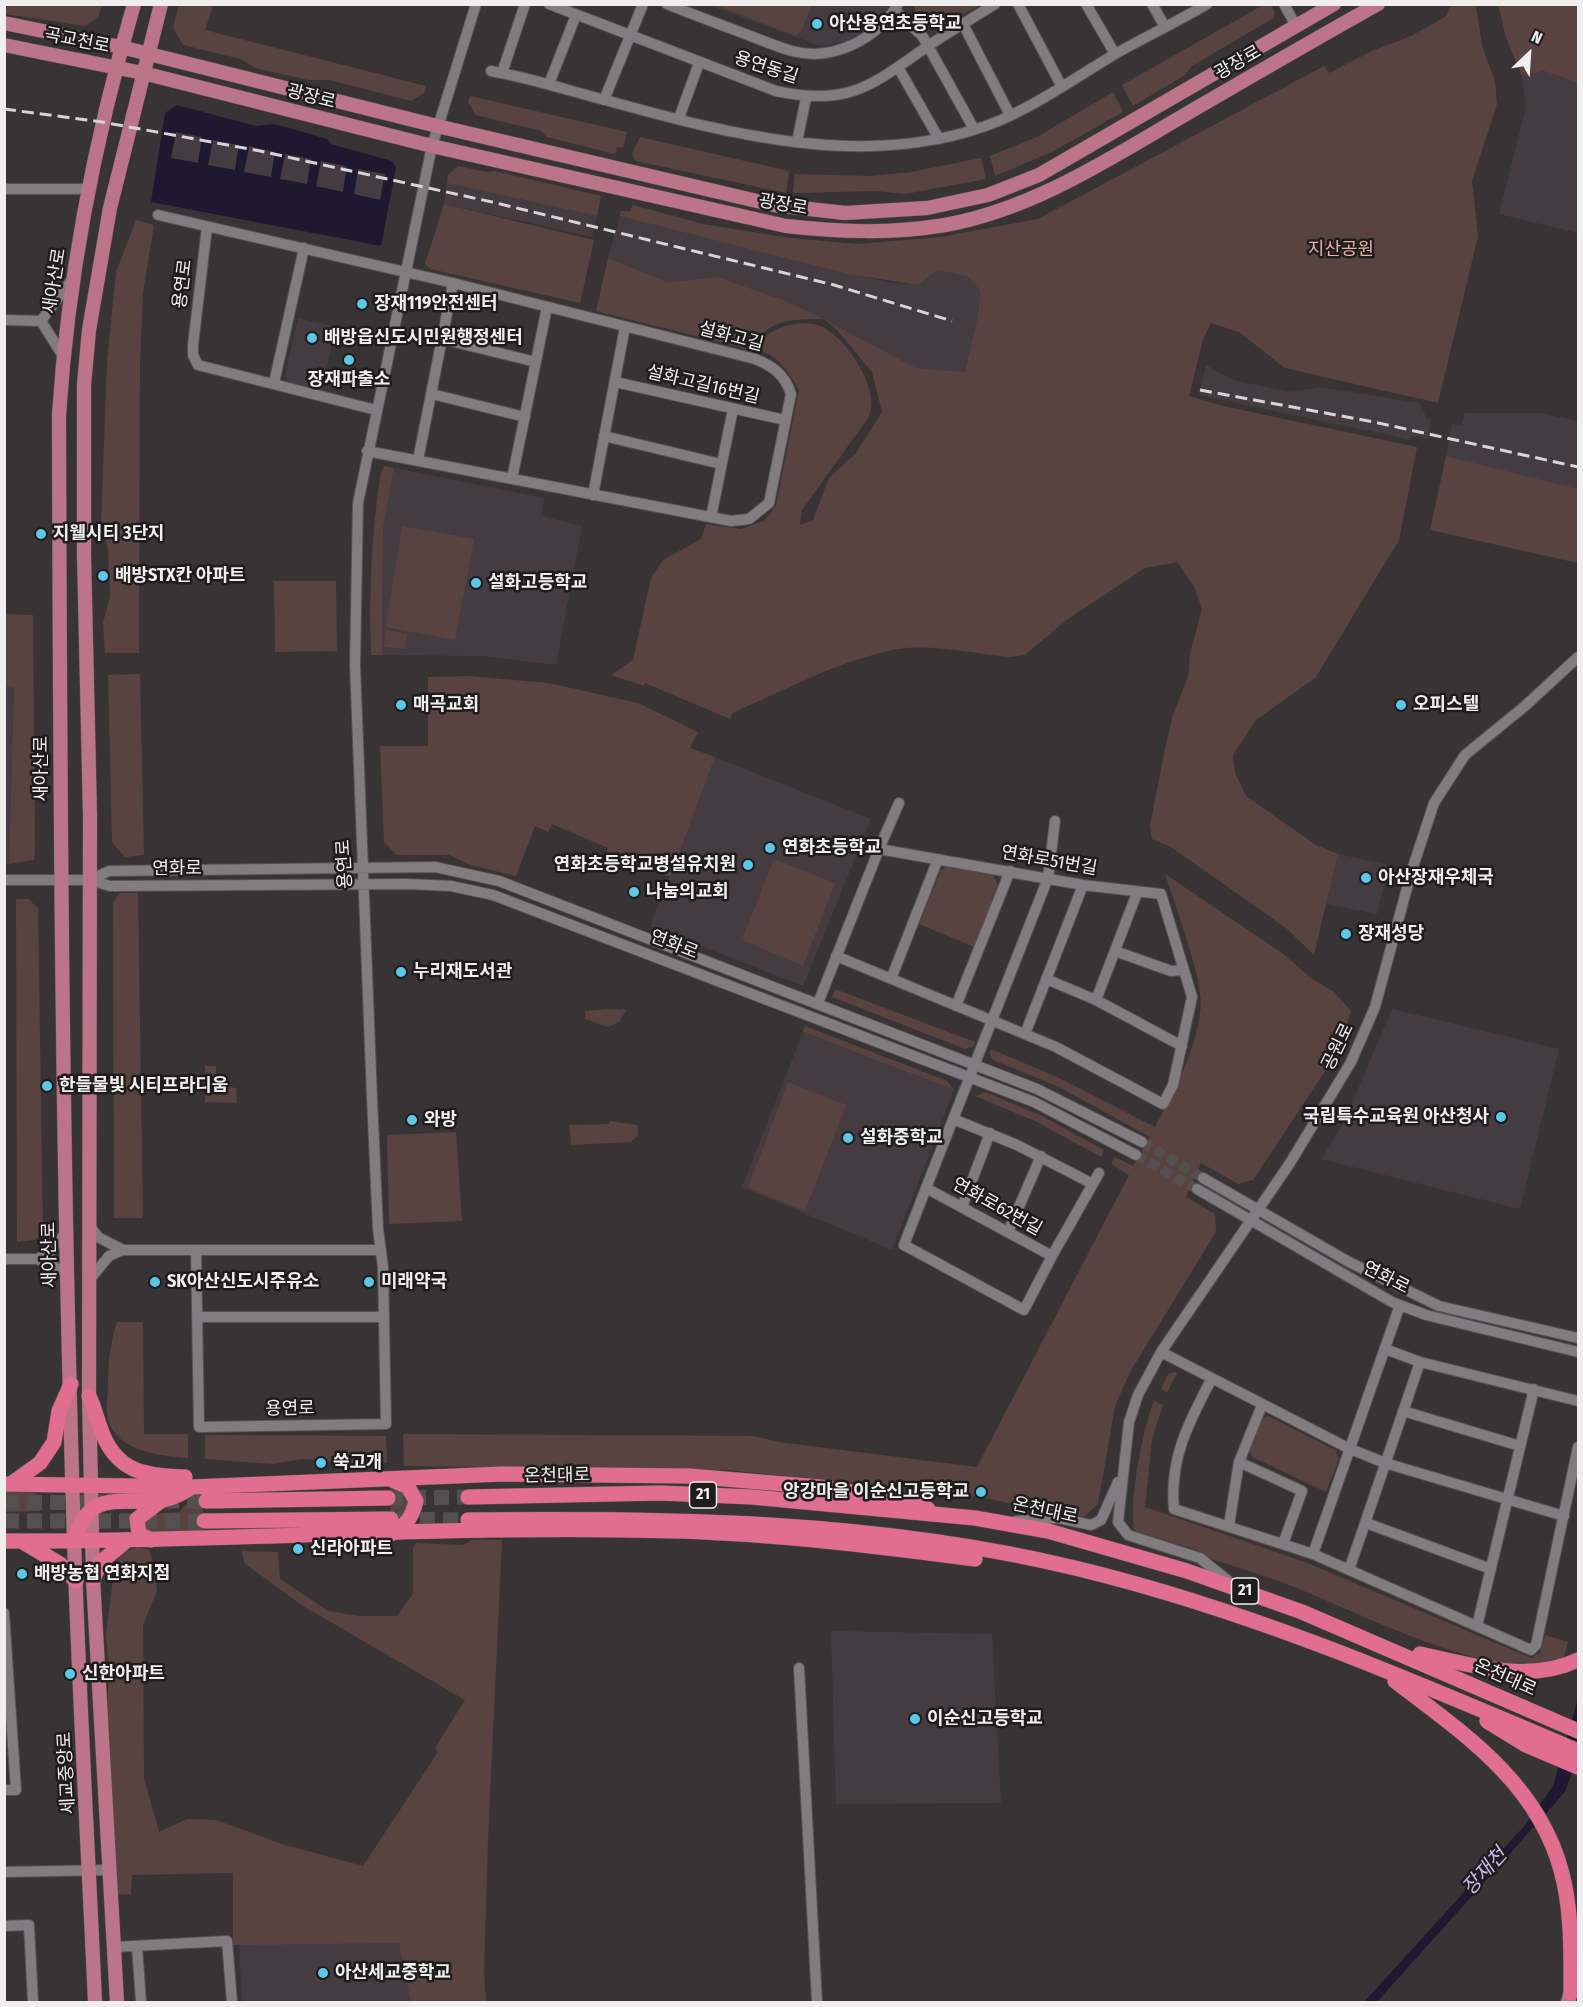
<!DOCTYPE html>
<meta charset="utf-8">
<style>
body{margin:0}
#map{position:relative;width:1583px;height:2007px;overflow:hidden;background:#383436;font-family:"Fira Sans Condensed",sans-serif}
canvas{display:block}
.frame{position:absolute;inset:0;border:6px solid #f0eeef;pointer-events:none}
.north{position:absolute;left:1499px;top:24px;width:60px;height:60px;-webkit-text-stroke:4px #1e1c1d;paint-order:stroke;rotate:25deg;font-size:16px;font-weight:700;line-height:24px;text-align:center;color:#f0eeef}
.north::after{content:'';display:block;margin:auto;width:21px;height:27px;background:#f0eeef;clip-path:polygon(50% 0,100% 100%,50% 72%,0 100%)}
</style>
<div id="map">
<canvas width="1583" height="2007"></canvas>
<div class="frame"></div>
<div class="north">N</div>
</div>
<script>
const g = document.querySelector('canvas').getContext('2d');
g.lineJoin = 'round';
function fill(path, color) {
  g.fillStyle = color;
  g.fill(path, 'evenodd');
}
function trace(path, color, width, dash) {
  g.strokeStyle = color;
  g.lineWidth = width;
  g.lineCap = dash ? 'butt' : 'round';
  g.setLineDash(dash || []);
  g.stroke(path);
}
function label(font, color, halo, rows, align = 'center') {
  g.font = font + ' "Fira Sans Condensed","Noto Sans KR",sans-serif';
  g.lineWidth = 5;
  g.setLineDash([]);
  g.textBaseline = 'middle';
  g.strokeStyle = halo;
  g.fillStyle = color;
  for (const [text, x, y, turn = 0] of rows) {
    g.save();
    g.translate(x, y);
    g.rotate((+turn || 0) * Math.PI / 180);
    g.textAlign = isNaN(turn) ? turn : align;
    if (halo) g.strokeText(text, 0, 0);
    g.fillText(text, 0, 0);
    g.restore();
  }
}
fill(new Path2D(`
 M 710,5 L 890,5 L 868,30 L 853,40 L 820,46 Z
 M 1544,71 L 1578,83 L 1578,233 L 1499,214 L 1526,107 L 1522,76 Z
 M 176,132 L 202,137 L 198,163 L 171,158 Z
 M 213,140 L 239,145 L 235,170 L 208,165 Z
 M 249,146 L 275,152 L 271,177 L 244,172 Z
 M 285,153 L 311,159 L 307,184 L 280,179 Z
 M 321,161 L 347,166 L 343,192 L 316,187 Z
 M 358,169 L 385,174 L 380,200 L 354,195 Z
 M 447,183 L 597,216 L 592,237 L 444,204 Z
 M 620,216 L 886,282 L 918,285 L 938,270 L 969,277 L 980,291 L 978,315 L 965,372 L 916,368 L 824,319 L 786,301 L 718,277 L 668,282 L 608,258 Z
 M 298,318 L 336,327 L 321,391 L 290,383 L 285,376 Z
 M 1206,365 L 1233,380 L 1289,392 L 1320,387 L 1419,403 L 1427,419 L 1431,420 L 1428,439 L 1416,436 L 1407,439 L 1199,395 Z
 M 1465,413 L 1539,413 L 1578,421 L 1578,489 L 1446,456 L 1452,424 L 1461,425 Z
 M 394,468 L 544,498 L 541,516 L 582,526 L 556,665 L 484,656 L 382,655 L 383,529 Z
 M 5,687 L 14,688 L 9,864 L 5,864 Z
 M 715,757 L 871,819 L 803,986 L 650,926 Z
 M 1338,854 L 1389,865 L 1377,914 L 1326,904 Z
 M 1392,1009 L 1559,1049 L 1520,1209 L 1321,1159 L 1344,1122 Z
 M 803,1032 L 954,1090 L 892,1250 L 742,1187 Z
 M 831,1631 L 992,1634 L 1001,1803 L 836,1804 Z
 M 239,1943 L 400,1943 L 411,2002 L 242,2002 Z`), '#453c42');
fill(new Path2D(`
 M 915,4 L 980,4 L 980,5 L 936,29 L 928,29 L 915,14 Z
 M 1265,4 L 1271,5 L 1275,13 L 1272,19 L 1192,66 L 1185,75 L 1133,106 L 1122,85 Z
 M 4,5 L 5,4 L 102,5 L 98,18 L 85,26 L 5,14 Z
 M 179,5 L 213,5 L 205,30 L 426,86 L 424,93 L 411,101 L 330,80 L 308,80 L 255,68 L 241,59 L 183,45 L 173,28 Z
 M 717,5 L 811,4 L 811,5 L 801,32 L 798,31 L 796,36 Z
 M 1451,5 L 1476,5 L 1482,46 L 1495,81 L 1497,104 L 1472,181 L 1478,236 L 1438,403 L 1285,368 L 1239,332 L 1211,323 L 1203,339 L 1189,396 L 1223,406 L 1417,447 L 1399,540 L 1316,677 L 1256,720 L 1233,755 L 1235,773 L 1246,796 L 1316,845 L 1338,854 L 1314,955 L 1286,928 L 1171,847 L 1152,839 L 1150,826 L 1164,754 L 1172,718 L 1188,677 L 1190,654 L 1202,609 L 1194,586 L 1177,562 L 1145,568 L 1068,619 L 1025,655 L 1009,657 C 974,654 934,644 899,649 C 841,659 786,690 732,713 L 730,719 L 645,683 L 644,686 L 611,675 L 633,660 L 651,578 L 663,560 L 701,539 L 706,524 L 741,529 L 764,521 L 776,506 L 799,390 C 787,371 778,354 755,349 C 764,329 799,318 820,326 C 844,335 875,382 871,408 C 871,413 868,417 866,421 L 802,510 L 800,525 L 813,520 L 829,478 L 856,453 L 882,412 L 872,372 L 837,330 L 824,319 C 790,319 770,319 748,349 L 596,311 L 608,258 L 668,282 L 718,277 L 786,301 L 824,319 L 916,368 L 965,372 L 978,315 L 980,291 L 969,277 L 938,270 L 918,285 L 849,274 L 620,216 L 621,211 L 630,211 L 633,205 L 703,224 L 790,238 L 856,244 L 941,237 L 1038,219 L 1324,66 L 1329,73 L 1372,51 L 1411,36 L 1445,17 Z
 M 1578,5 L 1578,83 L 1544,71 L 1522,76 L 1506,38 L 1498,5 Z
 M 1113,92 L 1123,112 L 1052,152 L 995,176 L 990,156 L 1039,136 Z
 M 470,96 L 627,132 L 623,148 L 617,147 L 615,154 L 547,137 L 541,131 L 476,115 L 468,102 Z
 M 640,137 L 789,171 L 786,193 L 636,161 L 632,154 Z
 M 981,158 L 986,179 L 905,194 L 876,191 L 793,193 L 795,174 L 871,176 L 911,172 Z
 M 458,166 L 487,172 L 495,171 L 601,196 L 597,216 L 447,183 L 448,175 Z
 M 444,204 L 594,240 L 580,303 L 430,269 L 425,264 Z
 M 136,220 L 154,225 L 143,292 L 140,366 L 139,653 L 105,653 L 103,623 L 110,596 L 108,549 L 101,523 L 107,362 L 116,272 Z
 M 1446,456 L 1578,489 L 1578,563 L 1430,530 Z
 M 385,466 L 394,468 L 383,529 L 382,655 L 371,655 C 369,593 371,533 381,472 Z
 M 402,526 L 474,539 L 455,640 L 386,627 Z
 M 274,581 L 336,581 L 337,651 L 275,652 Z
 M 5,614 L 33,615 L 35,852 L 34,860 L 9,864 L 14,688 L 5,687 Z
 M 386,630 L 407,634 L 405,649 L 384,647 Z
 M 140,674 L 144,855 L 125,857 L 112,842 L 108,675 Z
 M 468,676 L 549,683 L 638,703 L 698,732 L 690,748 L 715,757 L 670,877 L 630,861 L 615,864 L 604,859 L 608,848 L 552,824 L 548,832 L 535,826 L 516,876 L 470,865 L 449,855 L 397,855 L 384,842 L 380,746 L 428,746 L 428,677 Z
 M 774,859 L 835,883 L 803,966 L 742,940 Z
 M 947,867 L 993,875 L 998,885 L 974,947 L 919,924 L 941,870 Z
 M 1165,874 L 1282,953 L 1312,979 L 1334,992 L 1351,1011 L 1339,1050 L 1253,1180 L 1238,1184 L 1201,1163 L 1186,1197 L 1215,1214 L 1216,1232 L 1130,1372 L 1115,1406 L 1098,1504 L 1084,1517 L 963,1494 L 728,1470 L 404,1466 L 403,1434 L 754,1436 L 779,1442 L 977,1467 L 1129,1175 L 1111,1164 L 1115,1157 L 1133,1166 L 1150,1137 L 1059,1087 L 993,1060 L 989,1054 L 991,1049 L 1057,1077 L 1155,1127 C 1173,1094 1206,1032 1200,993 C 1194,955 1177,911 1165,874 Z
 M 120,893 L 138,893 L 143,1218 L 114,1218 L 113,902 Z
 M 16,899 L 28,899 L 38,908 L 43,1233 L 35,1240 L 17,1242 Z
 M 835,989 L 975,1042 L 974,1046 L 965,1049 L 832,997 Z
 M 607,1009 L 626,1010 L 619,1022 L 608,1027 L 585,1019 L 585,1011 Z
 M 805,1026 L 947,1081 L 954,1090 L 803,1032 Z
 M 205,1066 L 216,1066 L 216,1081 L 230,1082 L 230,1087 L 236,1088 L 237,1103 L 205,1102 Z
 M 788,1082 L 846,1105 L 805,1211 L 748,1188 Z
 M 985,1092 L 1040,1115 L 1104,1150 L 1101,1157 L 1037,1122 L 975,1096 Z
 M 609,1121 L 637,1125 L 638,1136 L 631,1142 L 571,1145 L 569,1125 L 609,1124 Z
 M 456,1132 L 462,1221 L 389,1224 L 387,1135 Z
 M 117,1322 L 143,1322 L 144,1434 L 188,1434 L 188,1458 C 158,1455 112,1452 107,1413 C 106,1404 108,1394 108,1385 C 108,1362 110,1344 117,1322 Z
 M 1175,1372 L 1177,1373 L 1167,1393 L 1161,1389 L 1168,1374 Z
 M 1154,1401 L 1163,1405 L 1152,1439 L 1145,1507 L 1305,1562 L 1531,1658 L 1540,1653 L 1545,1635 L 1568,1642 L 1564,1657 C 1506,1689 1362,1614 1304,1591 C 1273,1578 1240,1568 1208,1558 L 1197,1550 L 1135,1531 C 1127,1510 1144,1422 1154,1401 Z
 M 1268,1416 L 1335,1450 L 1339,1459 L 1326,1492 L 1252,1457 L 1249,1449 L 1263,1418 Z
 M 205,1435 L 386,1436 L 387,1463 L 365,1464 L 302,1459 L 272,1464 L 205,1459 Z
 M 390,1483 L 397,1484 L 410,1501 L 404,1516 L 391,1521 Z
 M 5,1489 L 33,1491 L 40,1497 L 40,1511 L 5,1512 Z
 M 203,1490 L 203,1532 L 148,1533 L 142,1521 L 153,1514 L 180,1512 L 196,1492 Z
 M 472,1540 L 502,1540 L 488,1840 L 484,1971 L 486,2002 L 411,2002 L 399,1943 L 233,1945 L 233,1873 L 132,1875 L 131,1894 L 114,1895 L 107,1714 L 109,1668 L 106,1634 L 115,1563 L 123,1553 L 137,1547 L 149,1550 L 154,1565 L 157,1591 L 143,1625 L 144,1778 L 159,1832 L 187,1819 L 216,1820 L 285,1845 L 363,1866 L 438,1752 L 435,1748 L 465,1700 L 303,1606 L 244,1563 L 242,1551 L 278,1552 L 280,1579 L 328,1611 L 358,1616 L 397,1616 L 413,1594 L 413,1547 L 416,1543 L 463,1545 Z`), '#584341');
fill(new Path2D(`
 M 177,105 L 256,126 L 275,124 L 327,139 L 331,144 L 392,161 L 396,168 L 381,246 L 151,202 L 165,113 ZM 176,132 L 202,137 L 198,163 L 171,158 ZM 213,140 L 239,145 L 235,170 L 208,165 ZM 249,146 L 275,152 L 271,177 L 244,172 ZM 285,154 L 311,159 L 307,184 L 280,179 ZM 321,161 L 347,166 L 343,192 L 316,186 ZM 358,169 L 385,174 L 380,200 L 354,194 Z
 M 1578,1698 L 1578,1756 L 1565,1792 L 1377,2002 L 1364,2002 L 1526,1824 L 1553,1786 Z`), '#1e1930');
trace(new Path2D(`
 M 1142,1142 L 1203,1178
 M 1136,1155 L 1197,1189`), '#545052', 10, [10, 5]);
trace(new Path2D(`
 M 388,1498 L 468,1497
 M 164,1501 L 206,1501
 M 4,1503 L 104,1502
 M 397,1519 L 468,1520
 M 4,1521 L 204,1521`), '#545052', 15, [15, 8]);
const minor = new Path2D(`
 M 549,4 L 776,91 C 849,107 872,85 928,46 C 950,31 973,18 995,4
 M 667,4 C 691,14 716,23 740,32 C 757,38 774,46 792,51 C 833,62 877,39 898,4
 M 1018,4 L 1062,87
 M 1086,4 L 1115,54
 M 1152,4 L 1165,27
 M 1284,4 L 1296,26
 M 895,10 L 923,37 L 974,129
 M 963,24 L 1010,115
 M 899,69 L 939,139
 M 491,71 C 530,78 567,90 605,100 C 732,135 875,173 1001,120 C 1041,102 1077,77 1115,54 C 1145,37 1177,22 1207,4
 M 502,73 L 525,4
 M 549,84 L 576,15
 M 604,100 L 643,4
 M 679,118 L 699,63
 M 797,142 L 806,98
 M 4,189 L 90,189
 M 158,215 L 453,283 L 755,359 C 773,366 785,375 791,394 L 769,503 L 749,519 L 731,521 L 367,451
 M 207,227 L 193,345 L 193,355 L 198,365 L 376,410
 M 4,320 L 41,321
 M 41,321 L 73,278
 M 41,321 L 63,356
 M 442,339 L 536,362
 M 615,382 L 785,420
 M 274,383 L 304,248
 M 432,394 L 525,417
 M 604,436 L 721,464
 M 418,460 L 453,283
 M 512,479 L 547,307
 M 593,495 L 625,327
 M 711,517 L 733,409
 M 1055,821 L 1048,878 L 926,1188 L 1052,1256 L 1099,1173
 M 879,849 L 899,803
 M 4,880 L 90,880 L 110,886 L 407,884 L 451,886 L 493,895 L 1034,1102 L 1136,1155
 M 90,880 L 109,871 L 435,867 L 499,881 L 1037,1089 L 1142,1142
 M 1115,951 L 1171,971 L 1182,970
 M 891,979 L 938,859
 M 1046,979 L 1096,1000 L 1182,1046
 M 1096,1000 L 1137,893
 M 818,1003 L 879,849 L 1083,885 L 1161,894 L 1192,997 L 1173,1085 L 1163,1104 L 1056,1047 L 836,956
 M 956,1006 L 1010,871
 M 1025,1034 L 1083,885
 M 953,1119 L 1017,1145 L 1093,1184
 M 1203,1178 L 1349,1262 L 1439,1306 L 1578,1338
 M 926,1188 L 904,1245 L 1024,1310 L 1052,1256
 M 1197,1189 L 1392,1302 L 1426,1315 L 1578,1352
 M 962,1207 L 990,1133
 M 90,1226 L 98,1237 L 123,1250 L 381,1250
 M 1008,1232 L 1041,1156
 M 196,1250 L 199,1427 L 386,1424 L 383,1267 L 378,1229 L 372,1098 L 355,665 L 358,503 L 432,146 L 476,4
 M 4,1259 L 37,1259 L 68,1273
 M 37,1259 L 50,1252 L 67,1231
 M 90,1279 L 109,1256 L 123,1250
 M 197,1317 L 384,1317
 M 1385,1349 L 1420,1362 L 1578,1401
 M 1161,1352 L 1348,1448 L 1385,1463 L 1564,1516
 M 1211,1380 C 1189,1422 1169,1459 1174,1509 L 1313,1554 L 1531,1650 L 1536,1645 L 1578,1447
 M 1403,1411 L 1520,1446
 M 1239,1462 L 1302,1491 L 1283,1544
 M 1016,1521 L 1058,1518 L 1091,1525 L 1101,1520 L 1118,1482
 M 1366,1523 L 1491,1569
 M 1229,1525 L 1239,1462 L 1262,1405
 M 1313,1554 L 1400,1305
 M 1349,1570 L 1420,1362
 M 1232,1584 L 1200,1558 L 1128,1535 L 1118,1522 L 1129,1422 L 1138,1395 L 1161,1352 L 1290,1163 L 1351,1062 L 1375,1007 L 1411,873 L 1434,803 L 1465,755 L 1525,706 L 1578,657
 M 4,1613 L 16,1790 L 4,1790
 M 1477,1626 L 1534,1389
 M 799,1668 L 817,2002
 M 4,1872 L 109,1870
 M 4,1926 L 29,1925 L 33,2002
 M 137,1946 L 141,2002
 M 114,1947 L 227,1941 L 232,2002`);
const major = new Path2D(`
 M 4,23 L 121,47 L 437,126 L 774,205 L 845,213 L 927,208 L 988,195 L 1039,175 L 1334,4
 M 4,45 L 143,73 L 432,146 L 786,226 C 841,232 891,234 945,225 C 1029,210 1103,163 1176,120 C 1243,81 1310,42 1378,4
 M 95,2002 C 88,1848 79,1694 74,1540 C 62,1165 60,790 59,415 C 68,276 95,138 134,4
 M 117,2002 L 93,1579 L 89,1396 L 90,816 L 84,554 L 84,385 L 89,330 L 110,208 L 161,4
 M 1568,2002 L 1578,1964`);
const highway = new Path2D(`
 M 89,1396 C 94,1406 96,1417 100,1427 C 115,1472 144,1476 185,1477
 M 12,1483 L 40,1463 L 54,1442 L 59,1411 L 71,1384
 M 4,1484 L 192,1487 L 502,1474 L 689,1476 L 820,1487 L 911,1501 L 928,1509
 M 468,1497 L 661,1493 L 752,1497 L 975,1518 L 1048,1531 L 1187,1571 L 1302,1612 L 1578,1731
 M 206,1501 L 388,1498
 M 468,1520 C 671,1518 876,1520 1075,1568 C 1250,1610 1414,1681 1578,1751
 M 204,1521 L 391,1519
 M 391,1534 C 406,1525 412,1518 416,1501 L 408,1487 L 392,1480
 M 151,1540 L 139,1534 L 137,1519 L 162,1500
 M 4,1541 C 229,1542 454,1524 678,1531 C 777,1534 876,1546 975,1559
 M 74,1541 C 89,1487 121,1506 162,1500 C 171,1499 181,1494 189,1489
 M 23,1542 L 60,1564 L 76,1581
 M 93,1579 L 101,1562 L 126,1541
 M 1420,1654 C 1473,1665 1527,1684 1578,1660
 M 1395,1681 C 1463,1733 1537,1782 1561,1870 C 1572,1909 1571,1952 1571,1993
 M 1487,1721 L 1526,1745 L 1578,1767`);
trace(minor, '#555254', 12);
trace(major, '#555254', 15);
trace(highway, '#555254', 16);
trace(minor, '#817c7f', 10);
trace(major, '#bb7489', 14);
trace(highway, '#e16e90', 15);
trace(new Path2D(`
 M 4,109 L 102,122 L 260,151 L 492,202 L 834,285 L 952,321
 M 1200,390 L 1374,422 L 1578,467`), '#d6d4d5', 3, [12, 6]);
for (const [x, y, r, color] of [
 [817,24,6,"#5bc8e7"],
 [362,304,6,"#5bc8e7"],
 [312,338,6,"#5bc8e7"],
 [349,360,6,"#5bc8e7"],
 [41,534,6,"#5bc8e7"],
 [103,576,6,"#5bc8e7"],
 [476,583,6,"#5bc8e7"],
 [401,705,6,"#5bc8e7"],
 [1401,705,6,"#5bc8e7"],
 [770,848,6,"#5bc8e7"],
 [748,865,6,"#5bc8e7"],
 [1366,878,6,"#5bc8e7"],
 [634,892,6,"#5bc8e7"],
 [1346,934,6,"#5bc8e7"],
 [401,972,6,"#5bc8e7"],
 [47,1086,6,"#5bc8e7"],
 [1501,1117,6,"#5bc8e7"],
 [412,1120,6,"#5bc8e7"],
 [848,1138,6,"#5bc8e7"],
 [155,1282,6,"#5bc8e7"],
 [369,1282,6,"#5bc8e7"],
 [321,1463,6,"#5bc8e7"],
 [981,1492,6,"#5bc8e7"],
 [298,1549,6,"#5bc8e7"],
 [22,1574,6,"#5bc8e7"],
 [70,1674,6,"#5bc8e7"],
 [915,1719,6,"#5bc8e7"],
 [323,1973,6,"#5bc8e7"]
]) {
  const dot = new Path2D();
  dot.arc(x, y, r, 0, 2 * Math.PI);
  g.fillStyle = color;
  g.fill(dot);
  trace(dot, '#1e1c1d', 2);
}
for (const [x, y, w] of [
 [703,1495,27],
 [1245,1591,27]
]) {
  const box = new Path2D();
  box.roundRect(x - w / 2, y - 13, w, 26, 4.5);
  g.fillStyle = '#1e1c1d';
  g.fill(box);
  trace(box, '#f0eeef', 1.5);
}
label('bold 16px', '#f0eeef', null, [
 ["21",703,1495],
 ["21",1245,1591]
]);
label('bold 18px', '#f0eeef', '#1e1c1d', [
 ["아산용연초등학교",829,24],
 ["장재119안전센터",374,304],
 ["배방읍신도시민원행정센터",324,338],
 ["장재파출소",349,380,"center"],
 ["지웰시티 3단지",53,534],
 ["배방STX칸 아파트",115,576],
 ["설화고등학교",488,583],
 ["매곡교회",413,705],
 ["오피스텔",1413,705],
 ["연화초등학교",782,848],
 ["연화초등학교병설유치원",736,865,"right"],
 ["아산장재우체국",1378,878],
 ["나눔의교회",646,892],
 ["장재성당",1358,934],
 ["누리재도서관",413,972],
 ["한들물빛 시티프라디움",59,1086],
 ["국립특수교육원 아산청사",1489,1117,"right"],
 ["와방",424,1120],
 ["설화중학교",860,1138],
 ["SK아산신도시주유소",167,1282],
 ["미래약국",381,1282],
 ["쑥고개",333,1463],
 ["앙강마을 이순신고등학교",969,1492,"right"],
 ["신라아파트",310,1549],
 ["배방농협 연화지점",34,1574],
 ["신한아파트",82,1674],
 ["이순신고등학교",927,1719],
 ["아산세교중학교",335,1973]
], 'left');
label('18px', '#f0eeef', '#1e1c1d', [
 ["곡교천로",77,41,11],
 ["광장로",1238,63,-30],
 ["용연동길",766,68,18],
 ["광장로",311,97,14],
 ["광장로",783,205,10],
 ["새아산로",55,281,-81],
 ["용연로",183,284,-83],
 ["설화고길",731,337,15],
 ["설화고길16번길",703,385,13],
 ["새아산로",42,769,-90],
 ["연화로51번길",1049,861,10],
 ["용연로",345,864,-93],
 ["연화로",177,869],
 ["연화로",674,945,21],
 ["공원로",1338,1047,-64],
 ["연화로62번길",997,1207,29],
 ["새아산로",50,1255,-91],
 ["연화로",1386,1278,27],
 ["용연로",290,1409,-1],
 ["온천대로",557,1476,-1],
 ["온천대로",1045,1511,12],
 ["온천대로",1505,1678,24],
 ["세교중앙로",67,1773,-93]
]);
label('18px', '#ebada5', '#1e1c1d', [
 ["지산공원",1341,250]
]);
label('italic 20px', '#c5bdf2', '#1e1c1d', [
 ["장재천",1485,1872,-48]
]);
</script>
